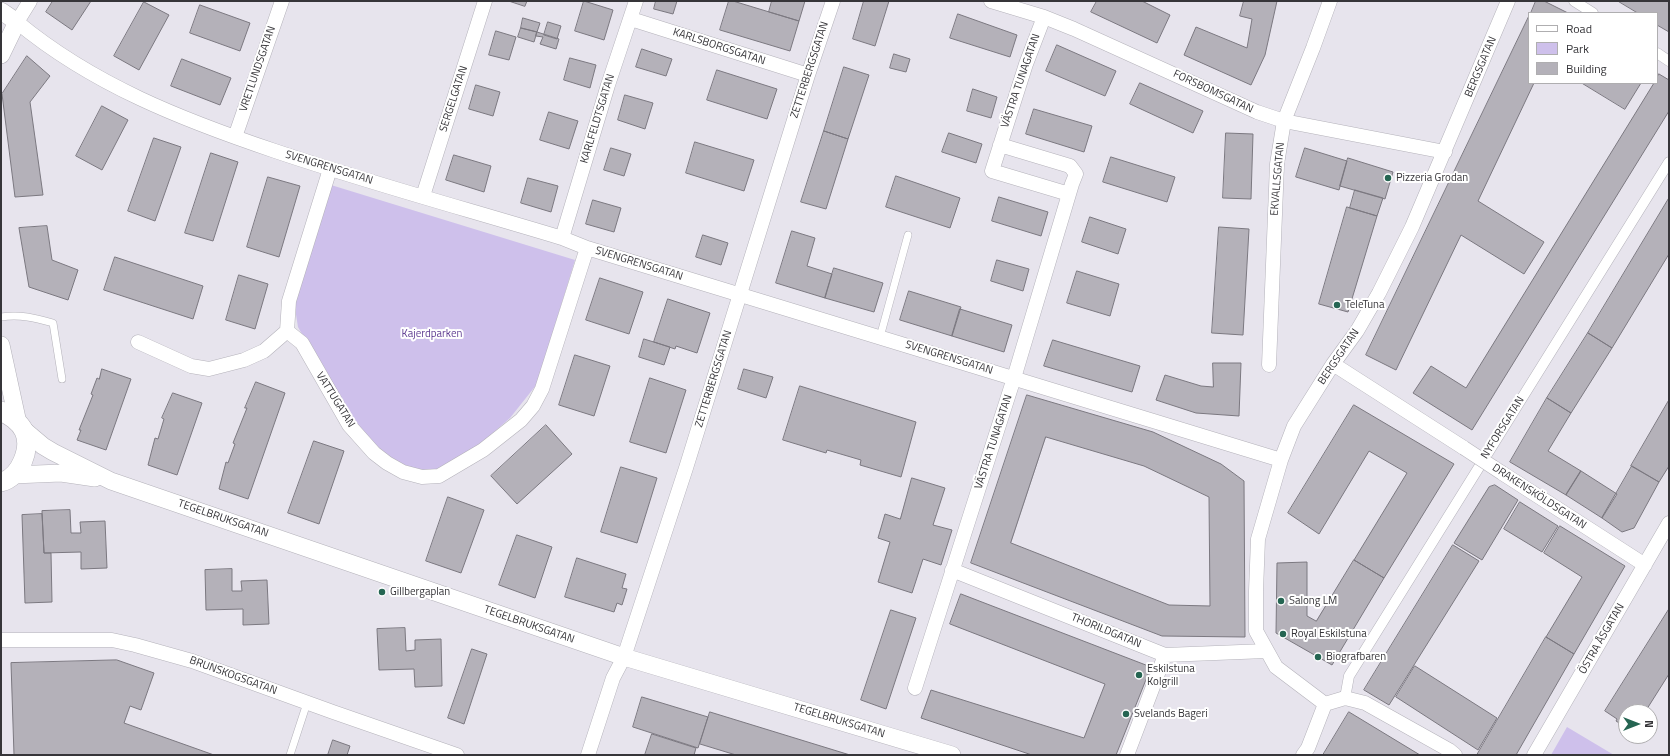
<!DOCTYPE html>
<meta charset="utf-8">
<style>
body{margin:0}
#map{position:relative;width:1670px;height:756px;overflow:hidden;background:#e7e4ed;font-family:"Titillium Web",sans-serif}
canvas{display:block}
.frame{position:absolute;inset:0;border:2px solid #363539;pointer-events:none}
.legend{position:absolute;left:1528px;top:12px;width:130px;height:72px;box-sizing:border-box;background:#fff;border:1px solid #afaeb0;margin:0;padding:5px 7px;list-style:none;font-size:12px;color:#363539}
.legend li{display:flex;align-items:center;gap:8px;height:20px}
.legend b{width:20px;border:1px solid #afaeb0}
.north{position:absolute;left:1618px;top:704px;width:40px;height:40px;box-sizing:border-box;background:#fff;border:1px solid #afaeb0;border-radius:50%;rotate:90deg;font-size:11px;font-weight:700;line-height:16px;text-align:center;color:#363539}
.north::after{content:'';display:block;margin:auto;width:14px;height:18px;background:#256552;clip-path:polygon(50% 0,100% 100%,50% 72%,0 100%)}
</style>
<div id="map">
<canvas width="1670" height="756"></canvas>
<div class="frame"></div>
<ul class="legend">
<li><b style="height:5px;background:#fff"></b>Road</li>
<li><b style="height:11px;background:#cec0eb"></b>Park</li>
<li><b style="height:11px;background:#b4b1b9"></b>Building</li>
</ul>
<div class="north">N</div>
</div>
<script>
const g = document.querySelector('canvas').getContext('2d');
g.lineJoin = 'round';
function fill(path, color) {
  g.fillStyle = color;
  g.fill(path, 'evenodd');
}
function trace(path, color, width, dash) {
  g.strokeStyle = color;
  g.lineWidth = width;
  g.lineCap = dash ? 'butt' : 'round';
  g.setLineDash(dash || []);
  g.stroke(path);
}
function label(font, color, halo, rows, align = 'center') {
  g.font = font + ' "Titillium Web",sans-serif';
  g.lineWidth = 4;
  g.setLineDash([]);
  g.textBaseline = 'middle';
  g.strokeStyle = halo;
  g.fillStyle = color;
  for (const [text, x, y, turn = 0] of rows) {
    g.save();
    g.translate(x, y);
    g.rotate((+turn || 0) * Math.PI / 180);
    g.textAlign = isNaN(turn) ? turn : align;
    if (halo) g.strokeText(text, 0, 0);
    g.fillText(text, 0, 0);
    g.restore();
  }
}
fill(new Path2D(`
 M 331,185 L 575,260 L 537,384 L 510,418 L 477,447 L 455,461 L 433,471 L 414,472 L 382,456 L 354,427 L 298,327 L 294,302 Z
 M 1567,727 L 1614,755 L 1551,755 Z`), '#cec0eb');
const building = new Path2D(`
 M 53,1 L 91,1 L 72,30 L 46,12 Z
 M 509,1 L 527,1 L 525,6 Z
 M 584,1 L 613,10 L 604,40 L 575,31 Z
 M 656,1 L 677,1 L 673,14 L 654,9 Z
 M 729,1 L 733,1 L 799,21 L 790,51 L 720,30 Z
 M 772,1 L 805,1 L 799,21 L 769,12 Z
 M 864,1 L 889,1 L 875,46 L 853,39 Z
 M 1097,1 L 1142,1 L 1170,15 L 1157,43 L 1091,12 Z
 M 1244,1 L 1277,1 L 1265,55 L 1251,85 L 1184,55 L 1196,27 L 1247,48 L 1252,19 L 1240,16 Z
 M 1536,1 L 1544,1 L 1568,13 L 1531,13 Z
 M 1618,1 L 1669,1 L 1669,32 L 1657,25 L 1657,13 L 1638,13 Z
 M 144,2 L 169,15 L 139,70 L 114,56 Z
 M 200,5 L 250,23 L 240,51 L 190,33 Z
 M 958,14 L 1017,35 L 1010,57 L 950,38 Z
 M 1529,16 L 1529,83 L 1534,83 L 1478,201 L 1544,242 L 1524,274 L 1461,235 L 1396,370 L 1366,355 Z
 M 523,18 L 540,23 L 537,32 L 521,28 Z
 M 548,22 L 561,26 L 557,39 L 544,35 Z
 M 521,28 L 537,32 L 534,42 L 518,37 Z
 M 496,31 L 516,37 L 509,60 L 489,55 Z
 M 537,32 L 559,39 L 556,49 L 540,44 L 543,37 L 536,36 Z
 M 1057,45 L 1116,71 L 1105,96 L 1046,71 Z
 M 642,49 L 672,59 L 666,76 L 636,67 Z
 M 894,54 L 910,59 L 906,72 L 890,68 Z
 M 27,56 L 50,76 L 30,102 L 43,195 L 15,197 L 2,94 Z
 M 570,58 L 596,65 L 590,88 L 564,80 Z
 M 182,59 L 231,78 L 220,105 L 171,86 Z
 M 844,67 L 869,75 L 848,139 L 824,131 Z
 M 717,70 L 777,89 L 767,119 L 707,100 Z
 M 1659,74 L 1669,80 L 1669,111 L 1472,430 L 1413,393 L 1431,366 L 1466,388 L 1654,83 L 1657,83 L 1657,78 Z
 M 1140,83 L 1203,111 L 1193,133 L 1130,104 Z
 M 1582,83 L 1641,83 L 1625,109 Z
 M 476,85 L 500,92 L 493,116 L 469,109 Z
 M 973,89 L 997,97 L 991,118 L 967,111 Z
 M 625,95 L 653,103 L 645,129 L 618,120 Z
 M 102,106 L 128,120 L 102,170 L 76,156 Z
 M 1034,109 L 1092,126 L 1084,152 L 1026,134 Z
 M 549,112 L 578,121 L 569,149 L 540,140 Z
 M 824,131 L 848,139 L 826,209 L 801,202 Z
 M 949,133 L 982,144 L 976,163 L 942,152 Z
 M 1226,133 L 1253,134 L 1251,199 L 1223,198 Z
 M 154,138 L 181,147 L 155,221 L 128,211 Z
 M 695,142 L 754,160 L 744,191 L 686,173 Z
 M 611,148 L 631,154 L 624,176 L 604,170 Z
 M 1305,148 L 1347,161 L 1339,190 L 1296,177 Z
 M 211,153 L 238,162 L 213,241 L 185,233 Z
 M 454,155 L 491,166 L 484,192 L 446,180 Z
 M 1111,157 L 1175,177 L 1167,202 L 1103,182 Z
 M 1348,158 L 1393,172 L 1385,199 L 1340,186 Z
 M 896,176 L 960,198 L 950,228 L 886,207 Z
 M 268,177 L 300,186 L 279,257 L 247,247 Z
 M 528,178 L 558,186 L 551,212 L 521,203 Z
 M 1355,190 L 1383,198 L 1377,216 L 1350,208 Z
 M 999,197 L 1048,212 L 1041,236 L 992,221 Z
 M 1669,198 L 1669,254 L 1612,348 L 1588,333 Z
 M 593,200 L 621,208 L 614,232 L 586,224 Z
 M 1347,207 L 1377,216 L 1348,312 L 1319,304 Z
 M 1090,217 L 1126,229 L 1118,254 L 1082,242 Z
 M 47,226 L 52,260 L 78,270 L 68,300 L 29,287 L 19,228 Z
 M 1219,227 L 1249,229 L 1243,335 L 1212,333 Z
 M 792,231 L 815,238 L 807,266 L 832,274 L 825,298 L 776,283 Z
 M 703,235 L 728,243 L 721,265 L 696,257 Z
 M 115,257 L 203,286 L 193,319 L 104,290 Z
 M 997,260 L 1029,269 L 1023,291 L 991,281 Z
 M 834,268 L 883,283 L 874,312 L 825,298 Z
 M 1077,271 L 1119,284 L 1110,316 L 1067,303 Z
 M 239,275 L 268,284 L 255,329 L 226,320 Z
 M 600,278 L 643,292 L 629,334 L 586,320 Z
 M 909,291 L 961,307 L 952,336 L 900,320 Z
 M 668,299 L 710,313 L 697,353 L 676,346 L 675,349 L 654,342 Z
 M 960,309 L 1012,325 L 1004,352 L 952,336 Z
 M 1588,333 L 1612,348 L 1571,413 L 1547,398 Z
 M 644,339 L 670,347 L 664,365 L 639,357 Z
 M 1053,340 L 1140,366 L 1132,392 L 1044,366 Z
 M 575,355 L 610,366 L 594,416 L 559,405 Z
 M 1213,363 L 1241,363 L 1239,416 L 1196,413 L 1156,400 L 1165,375 L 1201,386 L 1213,387 Z
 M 102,369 L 131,379 L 106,450 L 77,440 L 81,430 L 79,430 L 93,395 L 91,394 L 97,378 L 99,379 Z
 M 744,369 L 773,377 L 766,398 L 738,389 Z
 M 650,378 L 686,390 L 666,453 L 630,442 Z
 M 256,382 L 285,393 L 248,499 L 219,489 L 226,462 L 228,463 L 235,444 L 233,443 L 247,408 L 245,408 Z
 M 800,386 L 916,422 L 901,477 L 860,465 L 861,460 L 827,450 L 826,453 L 783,440 Z
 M 173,393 L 202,403 L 177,475 L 148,465 L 155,438 L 158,439 L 164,419 L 162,418 Z
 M 1027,395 L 1153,432 L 1221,464 L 1244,481 L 1245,637 L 1162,636 L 971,563 ZM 1046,437 L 1144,466 L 1209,497 L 1210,606 L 1169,605 L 1011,543 Z
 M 1547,398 L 1571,413 L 1548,451 L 1581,471 L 1566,495 L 1510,462 Z
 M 1669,400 L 1669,466 L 1659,482 L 1631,466 Z
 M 1354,405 L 1454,464 L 1384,578 L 1354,560 L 1407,473 L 1369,451 L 1319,534 L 1288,513 Z
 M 546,425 L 572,454 L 517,504 L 491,476 Z
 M 314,441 L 344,451 L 319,524 L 288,513 Z
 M 1632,466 L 1659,482 L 1634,528 L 1622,532 L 1602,518 Z
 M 621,467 L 657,478 L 637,543 L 601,532 Z
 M 1581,471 L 1617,494 L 1602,518 L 1566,495 Z
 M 912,478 L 945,488 L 933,525 L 952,530 L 941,565 L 923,559 L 912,593 L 878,582 L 890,542 L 878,538 L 885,514 L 900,519 Z
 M 1495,485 L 1518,500 L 1482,560 L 1454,543 L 1489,487 Z
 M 448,497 L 484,510 L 461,573 L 426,561 Z
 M 1520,502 L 1558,526 L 1542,552 L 1504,529 Z
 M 70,510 L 71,533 L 81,533 L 80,522 L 105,521 L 107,568 L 81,569 L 81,552 L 44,553 L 42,511 Z
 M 42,514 L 44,553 L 51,553 L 52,602 L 25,603 L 22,515 Z
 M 1560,526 L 1625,566 L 1574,654 L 1546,637 L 1582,577 L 1544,553 Z
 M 517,535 L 552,547 L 535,598 L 499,585 Z
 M 1453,545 L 1479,561 L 1389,705 L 1364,690 Z
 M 577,558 L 626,574 L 622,588 L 627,589 L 622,605 L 617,603 L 614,612 L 565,597 Z
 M 1354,560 L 1384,578 L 1332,665 L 1276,633 L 1277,563 L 1307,562 L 1307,616 L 1316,621 Z
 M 232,569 L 232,591 L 242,591 L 241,581 L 267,580 L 269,624 L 243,625 L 243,609 L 206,610 L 205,570 Z
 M 961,594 L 1151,667 L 1116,755 L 1032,755 L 921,718 L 931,690 L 1084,738 L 1105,684 L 950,624 Z
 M 1669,609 L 1669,674 L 1645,712 L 1626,712 L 1626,724 L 1624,726 L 1616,721 L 1617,719 L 1605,711 Z
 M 891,610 L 916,618 L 886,709 L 861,700 Z
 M 405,628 L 406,651 L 415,650 L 415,640 L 441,639 L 442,686 L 415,687 L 414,669 L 379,670 L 377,629 Z
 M 1546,637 L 1574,654 L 1516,755 L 1477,755 Z
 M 472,649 L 487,654 L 464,724 L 448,718 Z
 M 117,660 L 154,673 L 141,710 L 130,706 L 124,723 L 214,755 L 14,755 L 11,663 Z
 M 1415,666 L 1497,718 L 1478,750 L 1396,697 Z
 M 642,697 L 708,717 L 698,748 L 633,727 Z
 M 710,712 L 850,755 L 736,755 L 700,744 Z
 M 1349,712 L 1420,755 L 1323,755 Z
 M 652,734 L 696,748 L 694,755 L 645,755 Z
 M 333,740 L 350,746 L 347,755 L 328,755 Z`);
fill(building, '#b4b1b9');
trace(building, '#7b7880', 1);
const service = new Path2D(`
 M 1,317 C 20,314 35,318 53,323 L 62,379
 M 880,337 L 908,235
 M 290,755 L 307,703`);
const pedestrian = new Path2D(`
 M 1574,1 L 1593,13
 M 1657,53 L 1669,61
 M 1345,698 L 1349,676 L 1669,162`);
const minor = new Path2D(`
 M 30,1 L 17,22 C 93,85 183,120 275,151 C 370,183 466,209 562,238 L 587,248 L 1281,460
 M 991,1 L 1044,17 L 1074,29 L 1257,112 L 1284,121 L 1445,152
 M 1044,17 L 1026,64 L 992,171 L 1069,194
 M 631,19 L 808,75
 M 235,137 L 282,1
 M 330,169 L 289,301 L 287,331 L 302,343 L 349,425 L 374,453 L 387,463 L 403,472 L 422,477 L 439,476 L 483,450 L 521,420 L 533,406 L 542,389 L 587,248
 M 423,196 L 485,1
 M 562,238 L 608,85 L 636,1
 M 138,342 L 191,366 L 209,369 L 244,360 L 264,351 L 287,331
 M 1333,364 L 1464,448
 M 1269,365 L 1277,164 L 1284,121 L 1313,48 L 1330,1
 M 1502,473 L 1645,565
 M 952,570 L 1165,655 L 1266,651
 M 1,640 L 112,640 L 135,645 L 192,661 L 333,712 L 457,755
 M 915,688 L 1014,378 L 1072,184 L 1076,174 L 1070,166 L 1000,145
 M 1325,704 L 1276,667 L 1256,631 L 1256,591 L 1258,539 L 1281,460 L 1294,426 L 1333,364 L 1357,331 L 1379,293 L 1412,227 L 1508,1
 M 1325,704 L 1345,698 L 1365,703 L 1449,750 L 1455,755
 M 588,755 L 613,678 L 624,657 L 686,468 L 808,75 L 833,1
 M 1127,755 L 1165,655
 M 1303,755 L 1308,748 L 1325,704
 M 1534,755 L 1669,523`);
const tertiary = new Path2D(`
 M 1,11 L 17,22 L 1,55
 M 1,345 L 18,423
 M 24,430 L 43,446 L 53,452 L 111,481 L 624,657 L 952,755
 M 13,475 L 61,473 L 95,478`);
const secondary = new Path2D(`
 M 1,411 C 10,416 19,421 24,431 C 32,448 20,478 1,482`);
trace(service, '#b4b2ba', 8);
trace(pedestrian, '#b4b2ba', 11);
trace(minor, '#b4b2ba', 15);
trace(tertiary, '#b4b2ba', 18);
trace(secondary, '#b4b2ba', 20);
trace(service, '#fff', 7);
trace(pedestrian, '#fff', 10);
trace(minor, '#fff', 14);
trace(tertiary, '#fff', 17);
trace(secondary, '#fff', 19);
const minorBridge = new Path2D(`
 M 1464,448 L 1502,473`);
trace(minorBridge, '#b4b2ba', 15, []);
trace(minorBridge, '#fff', 14);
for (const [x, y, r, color] of [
 [1388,178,4,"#256552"],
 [1337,305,4,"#256552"],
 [382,592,4,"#256552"],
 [1281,601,4,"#256552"],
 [1283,634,4,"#256552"],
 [1318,657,4,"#256552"],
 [1139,675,4,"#256552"],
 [1126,714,4,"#256552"]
]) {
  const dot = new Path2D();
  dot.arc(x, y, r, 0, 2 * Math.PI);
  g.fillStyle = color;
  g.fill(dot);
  trace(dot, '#fff', 1.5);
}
label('11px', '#363539', '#fff', [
 ["KARLSBORGSGATAN",719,47,18],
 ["BERGSGATAN",1481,67,-67],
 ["VRETLUNDSGATAN",258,69,-71],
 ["ZETTERBERGSGATAN",810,70,-72],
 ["VÄSTRA TUNAGATAN",1021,81,-71],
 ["FORSBOMSGATAN",1213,92,25],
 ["SERGELGATAN",454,99,-72],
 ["KARLFELDTSGATAN",598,119,-73],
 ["SVENGRENSGATAN",329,168,17],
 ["EKVALLSGATAN",1278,179,-85],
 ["SVENGRENSGATAN",639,264,17],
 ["BERGSGATAN",1339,357,-56],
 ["SVENGRENSGATAN",949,358,17],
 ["ZETTERBERGSGATAN",714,379,-73],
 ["VATTUGATAN",335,400,58],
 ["NYFORSGATAN",1503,428,-58],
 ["VÄSTRA TUNAGATAN",994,442,-72],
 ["DRAKENSKÖLDSGATAN",1539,497,33],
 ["TEGELBRUKSGATAN",223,519,19],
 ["TEGELBRUKSGATAN",529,625,19],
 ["THORILDGATAN",1106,631,22],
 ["ÖSTRA ÅSGATAN",1602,639,-60],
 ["BRUNSKOGSGATAN",233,676,20],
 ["TEGELBRUKSGATAN",839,721,17]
]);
label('11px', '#363539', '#fff', [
 ["Pizzeria Grodan",1396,178],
 ["TeleTuna",1345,305],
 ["Gillbergaplan",390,592],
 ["Salong LM",1289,601],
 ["Royal Eskilstuna",1291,634],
 ["Biografbaren",1326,657],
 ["Eskilstuna",1147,669],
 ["Kolgrill",1147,682],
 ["Svelands Bageri",1134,714]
], 'left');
label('11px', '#603e92', '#fff', [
 ["Kajerdparken",432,334]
]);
</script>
